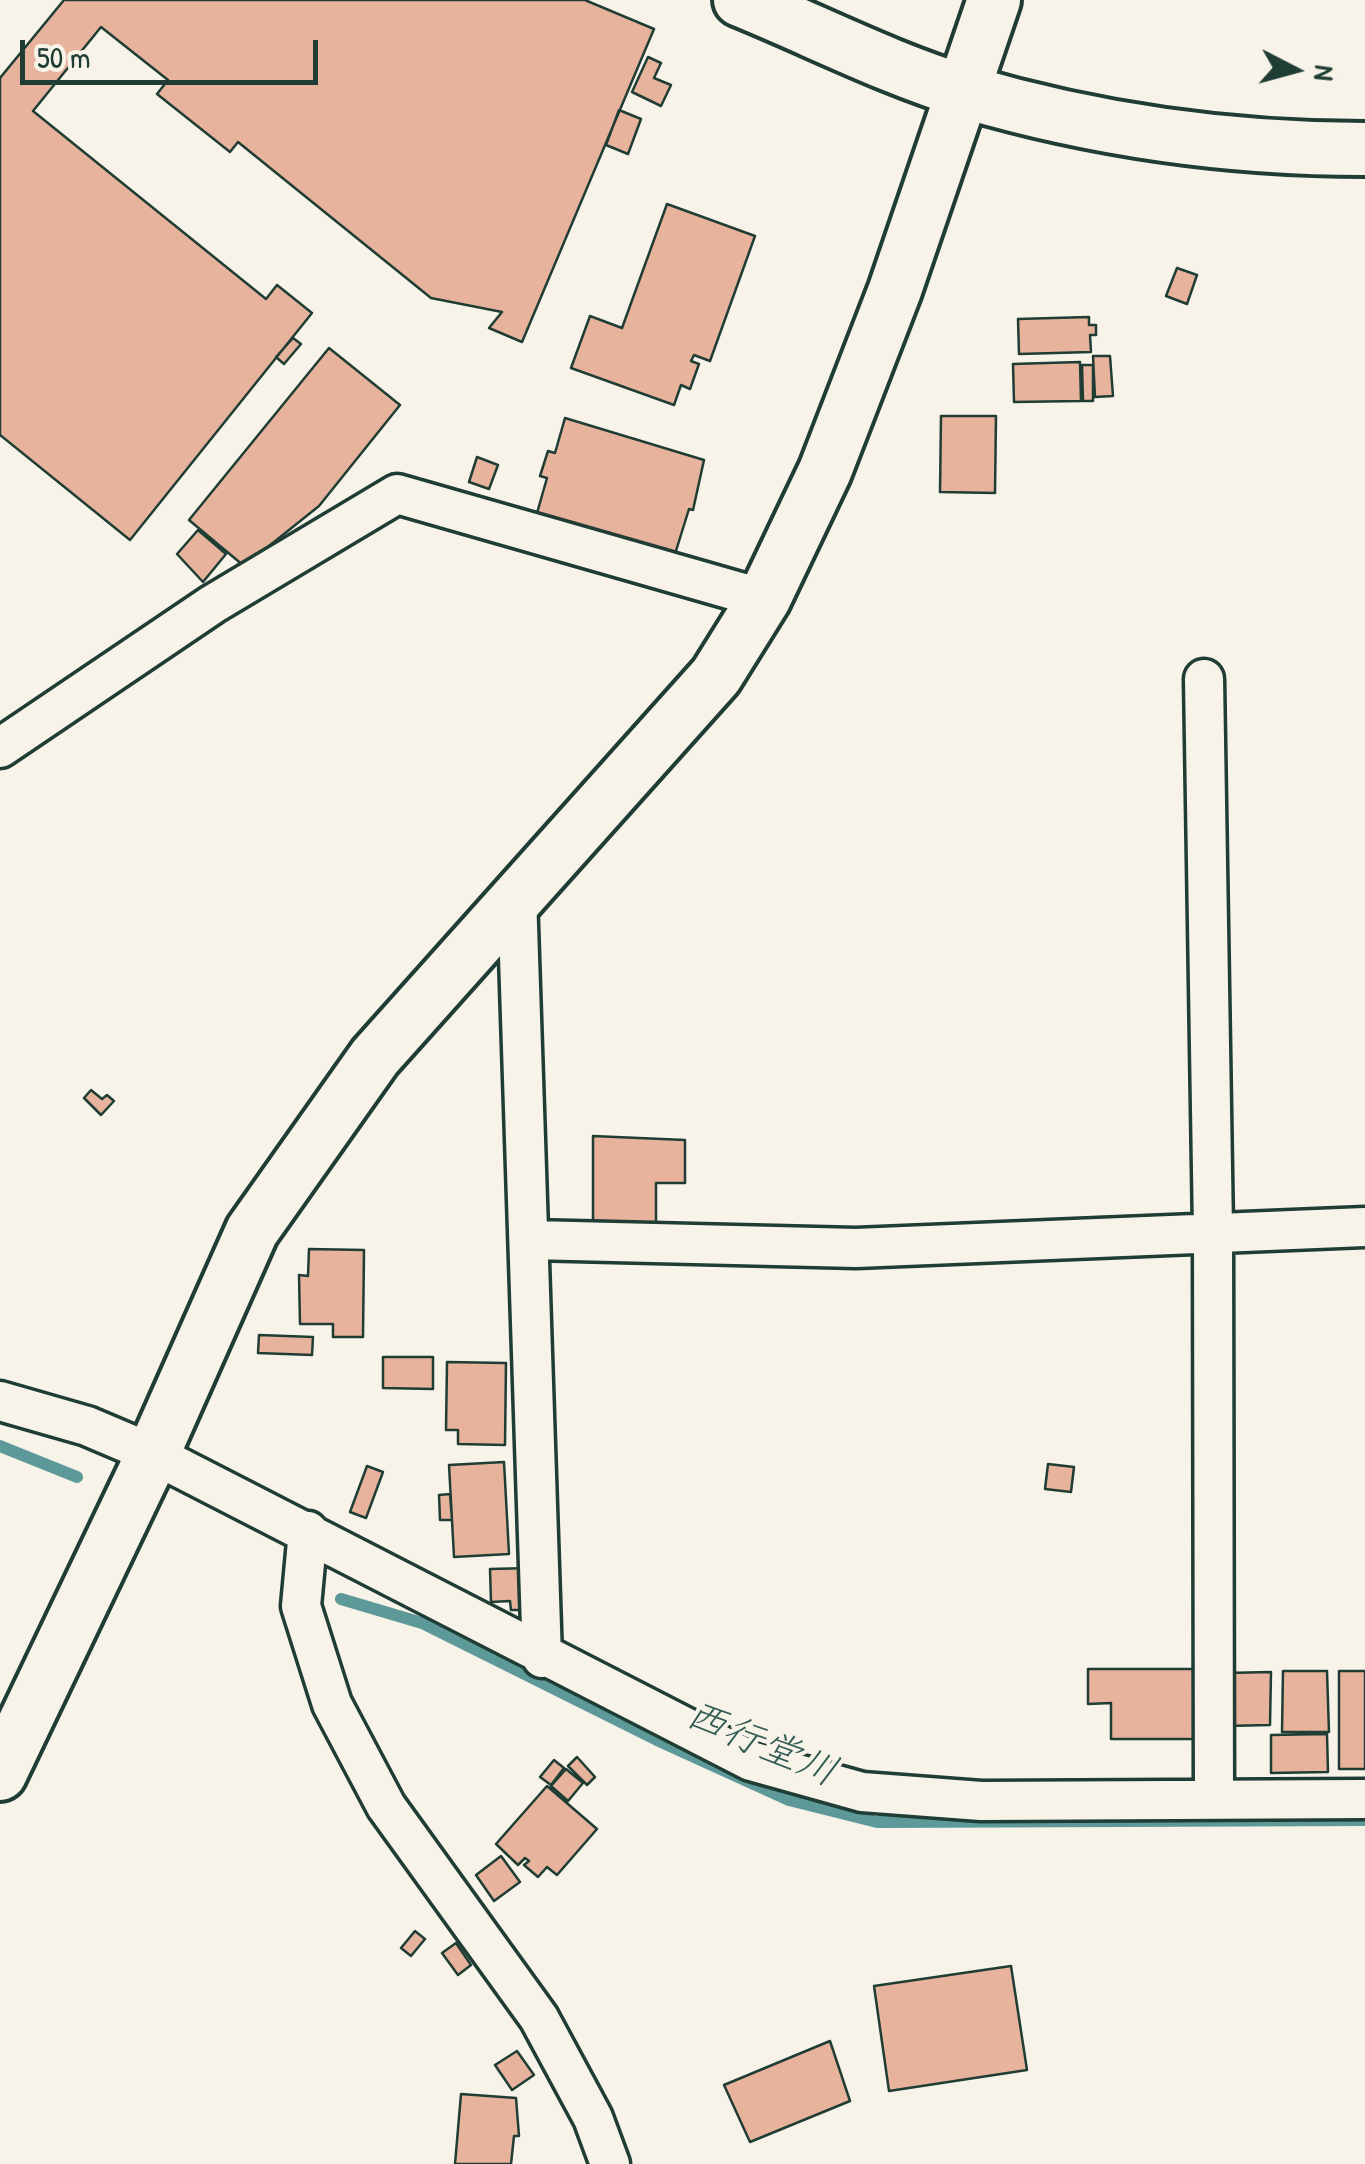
<!DOCTYPE html>
<meta charset="utf-8">
<style>
body{margin:0}
#map{position:relative;width:1365px;height:2164px;overflow:hidden;background:#f7f3e8;font-family:"Patrick Hand",sans-serif}
canvas{display:block}
.north{position:absolute;left:1245px;top:20px;width:100px;height:100px;-webkit-text-stroke:8px #f7f3e8;paint-order:stroke;rotate:96deg;font-size:28px;font-weight:700;line-height:40px;text-align:center;color:#1f3d34}
.north::after{content:'';display:block;margin:auto;width:35px;height:45px;background:#1f3d34;clip-path:polygon(50% 0,100% 100%,50% 72%,0 100%)}
.scale{position:absolute;left:20px;top:40px;width:298px;height:45px;box-sizing:border-box;border:5px solid #1f3d34;border-top:0;padding-left:12px;font-size:30px;line-height:35px;white-space:nowrap;color:#1f3d34;-webkit-text-stroke:8px #f7f3e8;paint-order:stroke}
</style>
<div id="map">
<canvas width="1365" height="2164"></canvas>
<div class="north">N</div>
<div class="scale">50 m</div>
</div>
<script>
const g = document.querySelector('canvas').getContext('2d');
g.lineJoin = 'round';
function trace(path, color, width, dash) {
  g.strokeStyle = color;
  g.lineWidth = width;
  g.lineCap = dash ? 'butt' : 'round';
  g.setLineDash(dash || []);
  g.stroke(path);
}
function fill(path, color) {
  g.fillStyle = color;
  g.fill(path, 'evenodd');
}
function label(font, color, halo, rows, align = 'center') {
  g.font = font + ' "Patrick Hand","Klee One",sans-serif';
  g.lineWidth = 8;
  g.setLineDash([]);
  g.textBaseline = 'middle';
  g.strokeStyle = halo;
  g.fillStyle = color;
  for (const [text, x, y, turn = 0] of rows) {
    g.save();
    g.translate(x, y);
    g.rotate((+turn || 0) * Math.PI / 180);
    g.textAlign = isNaN(turn) ? turn : align;
    if (halo) g.strokeText(text, 0, 0);
    g.fillText(text, 0, 0);
    g.restore();
  }
}
trace(new Path2D(`
 M 0,1446 L 77,1477
 M 341,1599 L 422,1623 L 657,1740 L 789,1800 L 877,1822 L 1365,1820`), '#5c9998', 12);
const building = new Path2D(`
 M 64,0 L 585,0 L 654,29 L 522,342 L 489,328 L 502,312 L 431,298 L 238,142 L 230,152 L 157,94 L 168,80 L 101,27 L 33,111 L 266,299 L 277,285 L 312,313 L 130,540 L 0,435 L 0,78 Z
 M 648,57 L 661,63 L 654,78 L 671,85 L 661,106 L 632,92 Z
 M 619,110 L 641,119 L 628,154 L 606,145 Z
 M 667,204 L 755,236 L 710,361 L 694,355 L 691,361 L 699,364 L 690,389 L 681,385 L 674,405 L 571,368 L 590,316 L 622,328 Z
 M 1177,268 L 1197,275 L 1187,304 L 1166,296 Z
 M 1089,317 L 1089,325 L 1096,325 L 1096,335 L 1090,335 L 1091,352 L 1019,354 L 1018,319 Z
 M 293,338 L 301,344 L 284,364 L 276,357 Z
 M 329,348 L 400,405 L 319,506 L 244,566 L 189,520 Z
 M 1093,356 L 1110,356 L 1113,396 L 1095,397 Z
 M 1080,362 L 1081,401 L 1014,402 L 1013,364 Z
 M 1082,365 L 1093,365 L 1093,401 L 1083,401 Z
 M 941,416 L 996,416 L 995,493 L 940,492 Z
 M 565,418 L 704,460 L 693,510 L 689,509 L 675,554 L 537,513 L 547,478 L 540,476 L 548,451 L 555,453 Z
 M 477,457 L 498,465 L 489,489 L 469,482 Z
 M 198,530 L 226,554 L 203,582 L 177,554 Z
 M 91,1090 L 102,1099 L 107,1095 L 114,1101 L 101,1115 L 84,1098 Z
 M 593,1136 L 685,1140 L 685,1183 L 656,1183 L 656,1224 L 593,1224 Z
 M 309,1249 L 364,1250 L 363,1337 L 333,1337 L 333,1324 L 300,1324 L 299,1275 L 308,1276 Z
 M 259,1335 L 313,1337 L 312,1355 L 258,1353 Z
 M 383,1357 L 433,1357 L 433,1389 L 383,1388 Z
 M 447,1362 L 506,1363 L 505,1445 L 458,1444 L 458,1430 L 446,1430 Z
 M 504,1462 L 509,1554 L 454,1557 L 449,1465 Z
 M 1048,1464 L 1074,1467 L 1071,1492 L 1045,1489 Z
 M 367,1466 L 383,1472 L 366,1518 L 350,1512 Z
 M 450,1494 L 452,1520 L 440,1520 L 439,1495 Z
 M 531,1568 L 532,1610 L 511,1610 L 510,1601 L 491,1602 L 490,1569 Z
 M 1088,1669 L 1198,1669 L 1199,1739 L 1111,1739 L 1111,1703 L 1088,1704 Z
 M 1283,1671 L 1327,1671 L 1329,1732 L 1282,1732 Z
 M 1339,1671 L 1365,1671 L 1365,1769 L 1339,1769 Z
 M 1271,1672 L 1270,1725 L 1225,1726 L 1225,1673 Z
 M 1327,1734 L 1328,1772 L 1271,1773 L 1271,1735 Z
 M 577,1757 L 595,1777 L 587,1785 L 568,1766 Z
 M 554,1760 L 564,1768 L 551,1785 L 540,1777 Z
 M 566,1769 L 583,1783 L 568,1801 L 551,1786 Z
 M 547,1786 L 597,1829 L 557,1875 L 547,1867 L 538,1877 L 524,1865 L 529,1861 L 525,1858 L 518,1865 L 496,1844 Z
 M 501,1856 L 520,1882 L 494,1901 L 476,1875 Z
 M 415,1931 L 425,1939 L 411,1956 L 401,1948 Z
 M 456,1943 L 471,1965 L 458,1975 L 442,1953 Z
 M 1011,1966 L 1027,2070 L 889,2091 L 874,1986 Z
 M 830,2041 L 850,2101 L 750,2142 L 724,2085 Z
 M 517,2051 L 534,2075 L 512,2090 L 495,2065 Z
 M 461,2094 L 516,2098 L 519,2136 L 514,2136 L 511,2164 L 455,2164 Z`);
fill(building, '#e8b39c');
trace(building, '#1f3d34', 2.5);
const street = new Path2D(`
 M 1204,679 L 1213,1230 L 1214,1800
 M 0,748 L 213,604 L 397,494 L 764,599
 M 517,895 L 542,1658
 M 532,1240 L 856,1248 L 1365,1227
 M 0,1401 L 87,1426 L 153,1454 L 751,1761 L 862,1792 L 981,1801 L 1365,1799
 M 308,1531 L 301,1606 L 332,1704 L 386,1806 L 539,2018 L 593,2118 L 610,2164`);
const secondary = new Path2D(`
 M 740,0 C 814,30 889,69 966,92 C 1095,130 1231,149 1365,149
 M 0,1774 L 153,1454 L 252,1231 L 375,1057 L 716,676 L 764,599 L 825,471 L 895,290 L 994,0`);
trace(street, '#1f3d34', 45);
trace(secondary, '#1f3d34', 60);
trace(street, '#f7f3e8', 38);
trace(secondary, '#f7f3e8', 52);
label('italic 40px', '#335c55', '#f7f3e8', [
 ["西行堂川",761,1745,23]
]);
</script>
